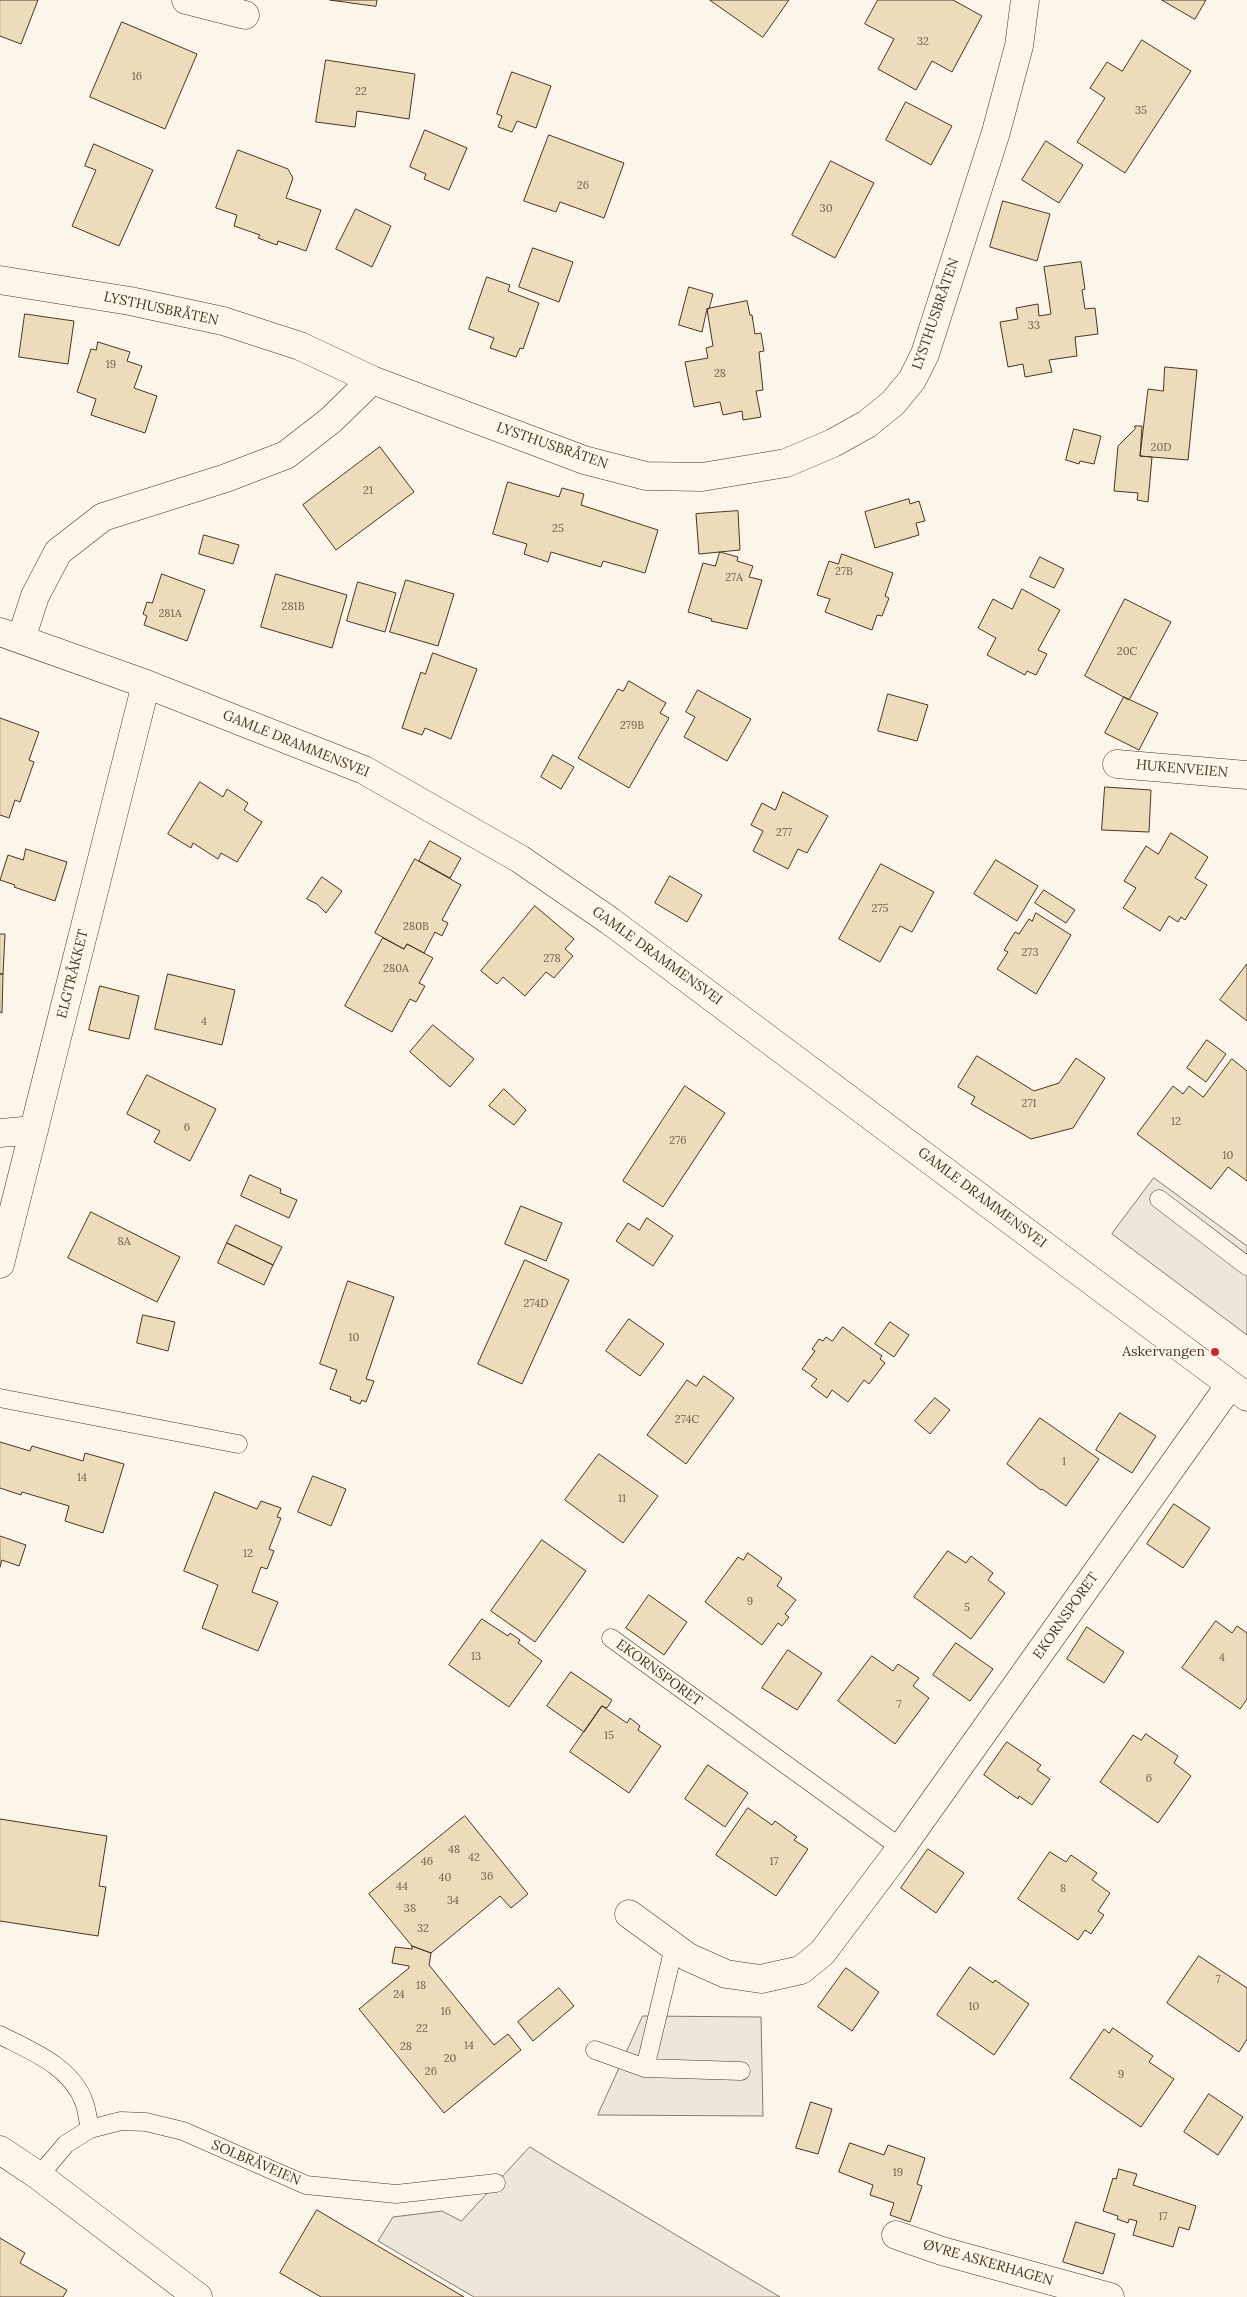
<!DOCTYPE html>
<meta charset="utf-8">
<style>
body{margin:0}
canvas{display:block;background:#fbf6e9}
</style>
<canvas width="1247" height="2297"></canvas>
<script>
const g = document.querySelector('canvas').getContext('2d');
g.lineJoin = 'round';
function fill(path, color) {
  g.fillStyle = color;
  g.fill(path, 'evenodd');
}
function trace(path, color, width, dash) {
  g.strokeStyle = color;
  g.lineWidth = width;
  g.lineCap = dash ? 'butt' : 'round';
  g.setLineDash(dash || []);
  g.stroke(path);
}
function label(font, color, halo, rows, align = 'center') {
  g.font = font + ' Lora,serif';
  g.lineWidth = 4;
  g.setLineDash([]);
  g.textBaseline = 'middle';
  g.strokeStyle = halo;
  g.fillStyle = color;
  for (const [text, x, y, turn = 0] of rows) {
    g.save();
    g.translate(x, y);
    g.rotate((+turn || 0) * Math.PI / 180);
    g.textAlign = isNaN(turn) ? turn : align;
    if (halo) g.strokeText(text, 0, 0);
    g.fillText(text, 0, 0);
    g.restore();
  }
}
const parking = new Path2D(`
 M 1154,1178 L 1247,1246 L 1247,1335 L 1112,1234 Z
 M 643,2016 L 761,2017 L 763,2116 L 598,2115 Z
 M 530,2147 L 559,2165 L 780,2297 L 474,2297 L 378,2241 L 393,2217 L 442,2211 L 461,2221 Z`);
fill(parking, '#ede7d9');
trace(parking, '#887966', 1);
const building = new Path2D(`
 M 0,0 L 38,0 L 21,44 L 0,36 Z
 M 330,0 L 377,0 L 376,6 Z
 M 710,0 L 789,0 L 763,37 Z
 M 878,0 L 953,0 L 982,16 L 952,72 L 932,61 L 916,90 L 878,69 L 894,39 L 865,24 Z
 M 1162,0 L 1206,0 L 1195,19 Z
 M 122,22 L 197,54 L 165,129 L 90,97 Z
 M 1142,40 L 1191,71 L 1125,173 L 1077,142 L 1105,98 L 1090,88 L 1107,62 L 1122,71 Z
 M 326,60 L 415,74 L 409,119 L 357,111 L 355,127 L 316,122 Z
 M 512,72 L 551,86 L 536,128 L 517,121 L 512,132 L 498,127 L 502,116 L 497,114 Z
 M 906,102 L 952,126 L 931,165 L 886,140 Z
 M 425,130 L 467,148 L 449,190 L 424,179 L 426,174 L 410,167 Z
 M 549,135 L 624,163 L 604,218 L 560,202 L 556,212 L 524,201 Z
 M 1046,141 L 1083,165 L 1059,203 L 1022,180 Z
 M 94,144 L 153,170 L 119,246 L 72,226 L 96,170 L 85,166 Z
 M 238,150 L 288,169 L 293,178 L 286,198 L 321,210 L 306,251 L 278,241 L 277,245 L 258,238 L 260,235 L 234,226 L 237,215 L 216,208 Z
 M 831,161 L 874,183 L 835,258 L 792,235 Z
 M 1003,201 L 1050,214 L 1037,261 L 990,247 Z
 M 356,209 L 391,226 L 372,267 L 336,249 Z
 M 533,248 L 573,262 L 559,302 L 519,287 Z
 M 1081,262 L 1085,289 L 1082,290 L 1085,309 L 1095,308 L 1098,334 L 1075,337 L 1077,356 L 1049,360 L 1052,372 L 1025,377 L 1023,364 L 1008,367 L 1000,322 L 1018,319 L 1016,308 L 1038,304 L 1039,316 L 1051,314 L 1044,267 Z
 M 487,277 L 510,285 L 508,291 L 539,303 L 523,349 L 520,348 L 516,357 L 490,348 L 494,338 L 469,329 Z
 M 689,287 L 713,294 L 709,309 L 707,309 L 702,332 L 679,325 Z
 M 747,301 L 750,315 L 752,315 L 755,334 L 761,333 L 764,351 L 759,352 L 763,390 L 756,391 L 761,417 L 743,420 L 742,411 L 723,415 L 720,402 L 694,407 L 685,362 L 708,358 L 706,348 L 713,346 L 707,309 Z
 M 25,314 L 74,321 L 68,364 L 19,357 Z
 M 98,342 L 130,352 L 127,361 L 142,366 L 134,388 L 157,396 L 145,433 L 91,415 L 96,399 L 77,392 L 91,349 L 96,350 Z
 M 1165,367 L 1197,370 L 1188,460 L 1140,456 L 1148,389 L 1163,391 Z
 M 1135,426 L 1142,426 L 1140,456 L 1152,457 L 1148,502 L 1137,500 L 1138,493 L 1114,491 L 1118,446 L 1135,429 Z
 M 1074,429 L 1101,436 L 1094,464 L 1080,461 L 1079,464 L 1066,460 Z
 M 380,447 L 414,492 L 336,550 L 303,505 Z
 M 508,482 L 559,497 L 562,488 L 584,494 L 581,505 L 658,530 L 645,573 L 603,561 L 601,567 L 551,552 L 548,562 L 524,554 L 527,544 L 493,534 Z
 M 909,499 L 910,504 L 919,501 L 925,521 L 916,523 L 919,535 L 875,548 L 865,512 Z
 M 738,511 L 740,550 L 699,554 L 696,514 Z
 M 204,535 L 239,545 L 233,564 L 199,554 Z
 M 720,552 L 738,557 L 737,561 L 753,566 L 749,577 L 762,580 L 747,629 L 711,621 L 712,619 L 688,612 L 703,563 L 715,566 Z
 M 842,554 L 893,573 L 885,596 L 889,598 L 882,616 L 877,615 L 872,630 L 825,612 L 830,599 L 817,595 L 829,561 L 838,564 Z
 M 1040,557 L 1064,569 L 1054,588 L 1030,577 Z
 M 162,574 L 205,590 L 187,641 L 144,625 L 147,616 L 143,614 L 147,602 L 152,603 Z
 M 276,574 L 347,595 L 332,648 L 261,627 Z
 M 406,580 L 454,594 L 438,646 L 390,632 Z
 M 358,582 L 396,593 L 385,632 L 347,621 Z
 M 1022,589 L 1060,610 L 1038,650 L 1047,654 L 1036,675 L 1027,671 L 1025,675 L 987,655 L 996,638 L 978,628 L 993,599 L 1012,609 Z
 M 1125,599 L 1171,622 L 1129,700 L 1085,676 Z
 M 433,653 L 477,669 L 451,739 L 425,728 L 422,735 L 402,728 L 421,672 L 425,674 Z
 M 629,681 L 666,703 L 660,713 L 669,718 L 629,788 L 578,758 L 618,689 L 623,691 Z
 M 698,690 L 751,719 L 727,761 L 684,737 L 695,717 L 686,712 Z
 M 888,694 L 928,705 L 917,741 L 878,731 Z
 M 1124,697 L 1158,713 L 1139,750 L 1105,733 Z
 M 0,718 L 39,732 L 29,760 L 34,762 L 20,802 L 15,800 L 9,818 L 0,815 Z
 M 553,755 L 574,767 L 561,789 L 541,777 Z
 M 200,782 L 223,797 L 227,789 L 248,803 L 244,810 L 262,822 L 237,862 L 221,853 L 218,859 L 193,843 L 191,848 L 168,834 Z
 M 1105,787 L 1151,790 L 1149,832 L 1102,830 Z
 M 783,792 L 828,816 L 807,853 L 798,849 L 788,869 L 753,851 L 763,831 L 751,825 L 762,803 L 775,810 Z
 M 1171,833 L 1208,857 L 1195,878 L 1207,885 L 1185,920 L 1181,917 L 1178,922 L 1169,916 L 1160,931 L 1123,908 L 1136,888 L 1124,881 L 1146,846 L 1158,854 Z
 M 430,841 L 461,858 L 450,878 L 419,861 Z
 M 26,849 L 67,862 L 55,901 L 14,887 L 15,885 L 0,880 L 8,855 L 23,860 Z
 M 415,859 L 461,885 L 442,920 L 448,923 L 442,936 L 435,932 L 424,953 L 407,944 L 404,949 L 375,933 Z
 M 996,860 L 1038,886 L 1017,921 L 974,894 Z
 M 881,864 L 934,892 L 912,932 L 900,926 L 880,962 L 839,939 Z
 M 670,876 L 702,895 L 687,922 L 655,903 Z
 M 322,877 L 342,891 L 326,913 L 317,904 L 307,899 Z
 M 1044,890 L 1075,910 L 1066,923 L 1035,903 Z
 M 535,906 L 574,939 L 565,949 L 573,956 L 554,978 L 546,972 L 525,996 L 503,977 L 497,984 L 481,971 Z
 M 1036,913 L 1071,935 L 1036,994 L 997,969 L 1008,952 L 1004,950 L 1015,932 L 1019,934 L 1029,919 L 1032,921 Z
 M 0,934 L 5,934 L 3,974 L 0,974 Z
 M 383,938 L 404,949 L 407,944 L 433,958 L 419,983 L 425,986 L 416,1002 L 410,999 L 392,1032 L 345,1006 Z
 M 1247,964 L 1247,1021 L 1220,1000 Z
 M 0,974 L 3,974 L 2,1013 L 0,1012 Z
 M 168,974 L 235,990 L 222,1045 L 155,1029 Z
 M 100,986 L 139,996 L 129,1039 L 89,1030 Z
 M 433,1025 L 474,1059 L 450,1087 L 410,1052 Z
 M 1207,1040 L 1226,1054 L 1206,1082 L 1187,1068 Z
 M 977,1056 L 1034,1091 L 1059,1083 L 1076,1058 L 1105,1078 L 1073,1128 L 1031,1139 L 971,1104 L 975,1097 L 958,1087 Z
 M 1232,1059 L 1247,1071 L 1247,1181 L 1228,1167 L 1211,1189 L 1137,1134 L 1173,1086 L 1183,1094 L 1189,1086 L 1203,1097 Z
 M 147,1075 L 216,1109 L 190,1161 L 154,1142 L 160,1131 L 127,1114 Z
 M 685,1086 L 725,1113 L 663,1207 L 623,1181 Z
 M 504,1089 L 526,1110 L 514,1125 L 489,1106 Z
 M 250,1175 L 281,1189 L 280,1193 L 297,1200 L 289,1218 L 241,1196 Z
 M 521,1206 L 562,1223 L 546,1261 L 505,1244 Z
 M 91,1212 L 180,1257 L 157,1302 L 68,1258 Z
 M 647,1218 L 673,1236 L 653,1266 L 616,1241 L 628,1223 L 639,1230 Z
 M 236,1225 L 282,1247 L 273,1265 L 227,1243 Z
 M 227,1243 L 273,1265 L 264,1285 L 218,1263 Z
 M 525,1260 L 569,1280 L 522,1384 L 478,1364 Z
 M 348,1281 L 394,1297 L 366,1379 L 374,1381 L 366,1402 L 362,1400 L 360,1404 L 350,1400 L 351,1397 L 330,1389 L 337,1370 L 320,1364 Z
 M 143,1315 L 175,1322 L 168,1351 L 137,1343 Z
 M 629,1319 L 664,1344 L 640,1376 L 606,1351 Z
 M 890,1322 L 909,1335 L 894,1357 L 875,1344 Z
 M 843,1327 L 882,1356 L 880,1359 L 885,1363 L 869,1384 L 864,1380 L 848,1402 L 832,1390 L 827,1398 L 811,1386 L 817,1379 L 802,1369 L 815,1351 L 812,1349 L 819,1339 L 823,1341 L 826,1337 L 832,1341 Z
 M 704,1376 L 734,1398 L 686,1464 L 647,1435 L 687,1380 L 696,1386 Z
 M 935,1398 L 950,1410 L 930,1434 L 915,1421 Z
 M 1120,1413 L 1156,1436 L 1132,1473 L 1096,1450 Z
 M 1040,1418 L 1099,1459 L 1066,1506 L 1042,1489 L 1041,1490 L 1007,1464 Z
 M 0,1442 L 30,1451 L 32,1446 L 83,1461 L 85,1453 L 124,1464 L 103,1533 L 65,1521 L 69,1506 L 22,1492 L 21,1495 L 0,1488 Z
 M 599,1454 L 658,1496 L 623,1543 L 565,1500 Z
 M 313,1476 L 346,1489 L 331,1526 L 298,1512 Z
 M 215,1492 L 257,1509 L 261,1501 L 281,1508 L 277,1517 L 281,1518 L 269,1549 L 274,1551 L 267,1569 L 261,1567 L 252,1592 L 278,1602 L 258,1651 L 202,1628 L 218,1585 L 184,1571 Z
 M 1174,1504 L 1210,1528 L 1183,1568 L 1147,1544 Z
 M 0,1536 L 26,1545 L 19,1566 L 2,1560 L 0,1567 Z
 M 542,1540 L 586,1571 L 535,1642 L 491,1611 Z
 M 948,1551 L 966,1563 L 971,1556 L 993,1573 L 988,1580 L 1005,1593 L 971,1639 L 914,1597 Z
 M 748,1553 L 782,1578 L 777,1586 L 796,1600 L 785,1614 L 789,1617 L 782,1626 L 778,1623 L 762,1645 L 705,1602 L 738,1557 L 743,1560 Z
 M 649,1595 L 687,1622 L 664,1655 L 626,1628 Z
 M 482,1619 L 508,1636 L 510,1633 L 520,1640 L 518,1643 L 542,1661 L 509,1707 L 449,1665 Z
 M 1216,1621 L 1232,1633 L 1237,1626 L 1247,1633 L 1247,1699 L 1240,1709 L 1182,1668 Z
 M 1087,1627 L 1124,1652 L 1104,1683 L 1067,1659 Z
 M 956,1643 L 993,1669 L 970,1701 L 933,1675 Z
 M 788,1650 L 822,1673 L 797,1710 L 762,1688 Z
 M 872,1656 L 893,1671 L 898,1664 L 919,1678 L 913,1686 L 929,1698 L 895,1744 L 838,1701 Z
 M 571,1672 L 612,1700 L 607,1708 L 602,1706 L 584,1732 L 547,1706 Z
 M 602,1706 L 627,1723 L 630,1718 L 640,1726 L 638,1730 L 661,1746 L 629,1793 L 570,1752 Z
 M 1146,1734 L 1178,1756 L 1174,1763 L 1191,1776 L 1158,1823 L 1100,1782 L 1133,1735 L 1141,1740 Z
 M 1007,1742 L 1041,1765 L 1037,1770 L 1050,1779 L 1032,1805 L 1019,1796 L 1018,1799 L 984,1775 Z
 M 708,1765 L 748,1793 L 725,1827 L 685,1799 Z
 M 748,1808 L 772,1825 L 775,1821 L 797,1837 L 794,1840 L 808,1849 L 776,1896 L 716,1855 Z
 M 465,1816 L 528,1894 L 511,1908 L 500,1896 L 431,1953 L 412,1946 L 369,1894 Z
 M 0,1819 L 107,1836 L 99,1886 L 106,1887 L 98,1936 L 0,1921 Z
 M 928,1849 L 964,1873 L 936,1913 L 901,1888 Z
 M 1050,1852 L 1066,1862 L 1071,1855 L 1097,1873 L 1092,1880 L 1110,1893 L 1098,1911 L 1104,1915 L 1091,1934 L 1085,1930 L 1078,1940 L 1018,1899 Z
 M 412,1946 L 431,1953 L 429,1965 L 494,2045 L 508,2034 L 521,2050 L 444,2113 L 359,2009 L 409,1968 L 409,1966 L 392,1963 L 395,1947 L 412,1949 Z
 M 1199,1956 L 1247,1988 L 1247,2039 L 1239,2052 L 1167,2003 Z
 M 970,1967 L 993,1983 L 995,1980 L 1029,2004 L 994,2055 L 937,2015 Z
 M 846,1968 L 879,1992 L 852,2031 L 818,2007 Z
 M 559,1988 L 574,2006 L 533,2041 L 518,2022 Z
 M 1113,2028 L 1153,2056 L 1149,2062 L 1174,2079 L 1141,2127 L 1070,2078 L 1104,2029 L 1109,2033 Z
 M 1209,2094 L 1243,2117 L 1218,2155 L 1184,2132 Z
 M 811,2102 L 832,2109 L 818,2154 L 796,2148 Z
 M 850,2143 L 884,2155 L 888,2145 L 925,2158 L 917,2184 L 922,2186 L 910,2222 L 890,2215 L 894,2203 L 870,2195 L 873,2185 L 839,2172 Z
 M 1119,2169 L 1137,2174 L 1133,2185 L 1196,2206 L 1189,2230 L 1179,2227 L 1173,2247 L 1133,2235 L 1137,2221 L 1129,2219 L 1128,2223 L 1117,2219 L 1118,2216 L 1103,2211 L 1113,2178 L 1116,2179 Z
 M 317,2210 L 464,2297 L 321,2297 L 280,2273 Z
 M 1076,2222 L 1115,2234 L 1103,2274 L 1063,2262 Z
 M 0,2238 L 25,2253 L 20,2263 L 67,2290 L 63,2297 L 0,2297 Z`);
fill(building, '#ecdcbc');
trace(building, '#4a3520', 1);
const lane = new Path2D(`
 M 1159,1199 L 1247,1266
 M 0,1398 L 238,1444
 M 611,1638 L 901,1848
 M 0,2035 C 31,2051 71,2066 84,2102 C 87,2110 88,2120 90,2129
 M 595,2050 L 645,2068 L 741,2071
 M 645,2068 L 674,1947
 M 39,2176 L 66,2144 L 90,2129 L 121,2121 L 146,2122 L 183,2131 L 306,2185 L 396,2194 L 496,2183`);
const street = new Path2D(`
 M 186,0 L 245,15
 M 0,280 L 130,301 L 223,321 L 300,346 L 372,380 L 584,460 L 646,476 L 702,477 L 786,463 L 833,443 L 867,424 L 893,403 L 912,380 L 925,354 L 996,132 L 1019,46 L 1025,0
 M 0,632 L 146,684 L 364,770 L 520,859 L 610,921 L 1247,1397
 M 21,639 L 35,596 L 58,552 L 103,517 L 226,478 L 286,455 L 331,420 L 372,380
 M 1117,764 L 1247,775
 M 0,1133 L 34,1130
 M 0,1264 L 146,684
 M 629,1914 L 688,1957 L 726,1974 L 761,1979 L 801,1970 L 822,1953 L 901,1848 L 1230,1385
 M 0,2150 L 39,2176 L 198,2297
 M 896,2235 L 942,2251 L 1110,2297`);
trace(lane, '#4a3520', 19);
trace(street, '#4a3520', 29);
trace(lane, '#fbf6e9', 18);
trace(street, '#fbf6e9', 28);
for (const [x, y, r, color] of [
 [1215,1352,5,"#c62828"]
]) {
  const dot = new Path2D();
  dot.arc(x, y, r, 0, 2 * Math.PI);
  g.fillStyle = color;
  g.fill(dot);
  trace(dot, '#fbf6e9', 2);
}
label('11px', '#725f47', null, [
 ["32",923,42],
 ["16",137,77],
 ["22",361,92],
 ["35",1141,111],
 ["26",583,186],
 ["30",826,209],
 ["33",1034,326],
 ["19",111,365],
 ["28",720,374],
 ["20D",1161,448],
 ["21",368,491],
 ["25",558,529],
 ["27B",844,572],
 ["27A",734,578],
 ["281B",293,607],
 ["281A",170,614],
 ["20C",1127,652],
 ["279B",632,726],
 ["277",784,833],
 ["275",880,909],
 ["280B",416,927],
 ["273",1030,953],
 ["278",552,959],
 ["280A",396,969],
 ["4",204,1022],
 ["271",1029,1104],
 ["12",1176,1122],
 ["6",187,1128],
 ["276",678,1141],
 ["10",1228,1156],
 ["8A",124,1242],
 ["274D",536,1304],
 ["10",354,1338],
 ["274C",687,1420],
 ["1",1064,1462],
 ["14",82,1478],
 ["11",622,1499],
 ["12",248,1554],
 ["9",750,1602],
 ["5",967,1608],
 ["13",476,1657],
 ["4",1222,1658],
 ["7",899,1705],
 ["15",609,1736],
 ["6",1149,1779],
 ["48",454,1850],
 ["42",474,1858],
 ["46",427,1862],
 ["17",774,1862],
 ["36",487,1877],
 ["40",445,1878],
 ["44",402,1887],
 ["8",1063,1889],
 ["34",453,1901],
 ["38",410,1909],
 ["32",423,1929],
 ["7",1218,1980],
 ["18",421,1986],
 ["24",399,1995],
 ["10",974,2007],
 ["16",446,2012],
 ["22",422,2029],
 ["14",469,2046],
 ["28",406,2047],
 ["20",450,2059],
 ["26",431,2072],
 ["9",1121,2075],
 ["19",898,2173],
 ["17",1163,2217]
]);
label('14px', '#4a3520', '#fbf6e9', [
 ["LYSTHUSBRÅTEN",161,309,12],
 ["LYSTHUSBRÅTEN",936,314,-71],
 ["LYSTHUSBRÅTEN",552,446,19],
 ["GAMLE DRAMMENSVEI",296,744,22],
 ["HUKENVEIEN",1182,769,5],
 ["GAMLE DRAMMENSVEI",657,956,36],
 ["ELGTRÅKKET",73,974,-76],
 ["GAMLE DRAMMENSVEI",982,1198,37],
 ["EKORNSPORET",1066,1616,-55],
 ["EKORNSPORET",659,1673,36],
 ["SOLBRÅVEIEN",256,2163,23],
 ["ØVRE ASKERHAGEN",988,2263,16]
]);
label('14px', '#4a3520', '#fbf6e9', [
 ["Askervangen",1205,1352]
], 'right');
</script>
